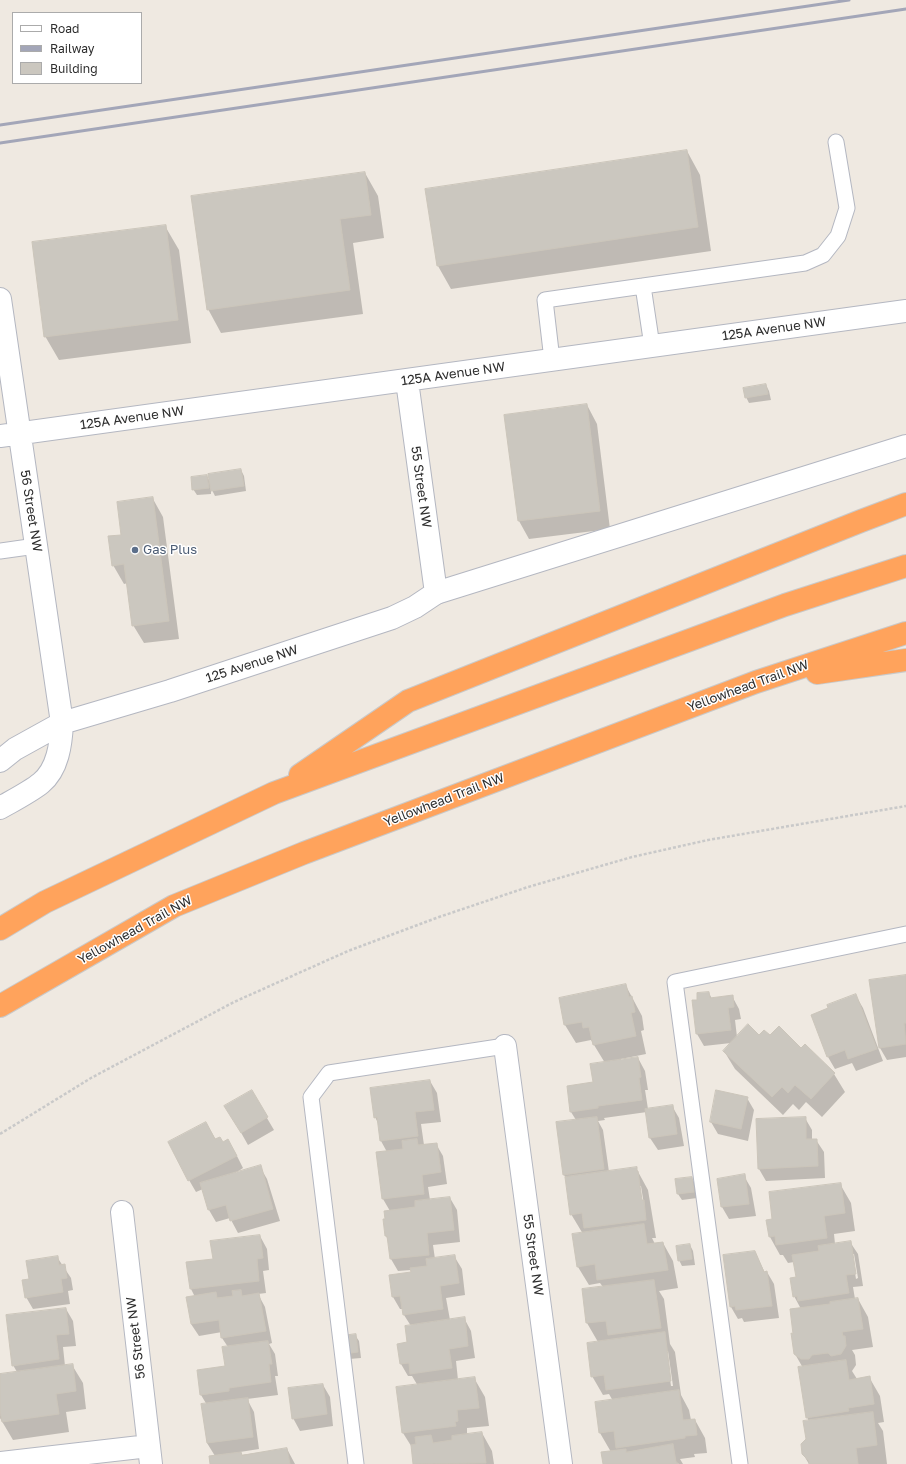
<!DOCTYPE html>
<style>
body{margin:0}
#map{position:relative;width:906px;height:1464px;overflow:hidden;background:#efe9e1;font-family:"Golos Text",sans-serif}
canvas{display:block}
.legend{position:absolute;left:12px;top:12px;width:130px;height:72px;box-sizing:border-box;background:#fff;border:1px solid #ababab;margin:0;padding:5px 7px;list-style:none;font-size:12px;color:#2e2e2e}
.legend li{display:flex;align-items:center;gap:8px;height:20px}
.legend b{width:20px;border:1px solid #ababab}
</style>
<div id="map">
<canvas width="906" height="1464"></canvas>
<ul class="legend">
<li><b style="height:5px;background:#fff"></b>Road</li>
<li><b style="height:5px;background:#a3a6b8"></b>Railway</li>
<li><b style="height:11px;background:#cbc7bf"></b>Building</li>
</ul>
</div>
<script>
const g = document.querySelector('canvas').getContext('2d');
g.lineJoin = 'round';
function fill(path, color) {
  g.fillStyle = color;
  g.fill(path, 'evenodd');
}
function trace(path, color, width, dash) {
  g.strokeStyle = color;
  g.lineWidth = width;
  g.lineCap = dash ? 'butt' : 'round';
  g.setLineDash(dash || []);
  g.stroke(path);
}
function label(font, color, halo, rows, align = 'center') {
  g.font = font + ' "Golos Text",sans-serif';
  g.lineWidth = 3;
  g.setLineDash([]);
  g.textBaseline = 'middle';
  g.strokeStyle = halo;
  g.fillStyle = color;
  for (const [text, x, y, turn = 0] of rows) {
    g.save();
    g.translate(x, y);
    g.rotate((+turn || 0) * Math.PI / 180);
    g.textAlign = isNaN(turn) ? turn : align;
    if (halo) g.strokeText(text, 0, 0);
    g.fillText(text, 0, 0);
    g.restore();
  }
}
fill(new Path2D(`
 M 687,151 L 700,175 L 711,251 L 451,289 L 438,266 Z
 M 365,173 L 378,196 L 384,238 L 353,243 L 363,314 L 221,333 L 208,309 Z
 M 165,226 L 179,250 L 191,343 L 59,360 L 45,336 Z
 M 766,385 L 769,391 L 771,400 L 749,403 L 746,397 Z
 M 587,405 L 597,424 L 610,529 L 529,539 L 519,521 L 505,415 Z
 M 241,470 L 244,476 L 246,491 L 215,496 L 211,488 L 211,494 L 197,495 L 193,489 L 207,476 L 210,482 Z
 M 153,499 L 163,517 L 179,639 L 144,643 L 133,625 L 128,583 L 124,584 L 113,565 L 122,536 Z
 M 906,976 L 906,1057 L 887,1060 L 880,1048 Z
 M 626,986 L 642,1016 L 644,1030 L 641,1031 L 646,1054 L 621,1059 L 621,1061 L 638,1058 L 645,1071 L 648,1090 L 645,1090 L 648,1109 L 672,1106 L 679,1118 L 684,1146 L 658,1150 L 650,1138 L 647,1112 L 604,1118 L 605,1120 L 598,1121 L 603,1130 L 609,1172 L 636,1168 L 648,1190 L 656,1238 L 652,1238 L 655,1244 L 663,1243 L 673,1261 L 678,1288 L 659,1291 L 664,1299 L 670,1344 L 675,1352 L 681,1395 L 689,1410 L 691,1420 L 695,1420 L 705,1438 L 707,1453 L 694,1454 L 695,1457 L 680,1459 L 683,1464 L 604,1464 L 611,1452 L 600,1433 L 613,1401 L 609,1394 L 603,1395 L 592,1376 L 598,1342 L 587,1323 L 583,1290 L 603,1287 L 600,1283 L 589,1285 L 578,1267 L 583,1234 L 571,1214 L 567,1180 L 564,1175 L 576,1120 L 571,1112 L 568,1087 L 594,1083 L 605,1063 L 591,1040 L 576,1043 L 565,1025 L 560,999 ZM 639,1186 L 641,1186 L 644,1205 L 642,1205 ZM 666,1351 L 668,1351 L 673,1386 L 671,1386 Z
 M 709,993 L 712,999 L 732,996 L 739,1009 L 741,1019 L 735,1020 L 737,1037 L 770,1036 L 801,1049 L 805,1046 L 834,1074 L 845,1092 L 822,1117 L 806,1102 L 799,1110 L 793,1104 L 783,1115 L 735,1069 L 724,1051 L 731,1043 L 704,1046 L 697,1034 L 693,1001 L 699,1001 Z
 M 856,996 L 863,1008 L 883,1061 L 856,1071 L 852,1063 L 835,1069 L 828,1057 L 812,1015 Z
 M 430,1081 L 437,1093 L 441,1122 L 421,1124 L 424,1145 L 436,1144 L 443,1156 L 447,1184 L 428,1187 L 430,1200 L 450,1198 L 457,1210 L 460,1242 L 433,1245 L 435,1259 L 454,1256 L 462,1269 L 465,1295 L 446,1298 L 450,1320 L 464,1318 L 471,1331 L 475,1358 L 456,1361 L 458,1380 L 474,1378 L 485,1397 L 489,1426 L 467,1428 L 467,1435 L 482,1433 L 492,1451 L 494,1464 L 414,1464 L 413,1449 L 403,1433 L 397,1388 L 418,1386 L 412,1376 L 408,1376 L 401,1364 L 398,1345 L 408,1343 L 411,1326 L 404,1315 L 403,1309 L 400,1309 L 393,1297 L 390,1276 L 412,1273 L 411,1270 L 398,1271 L 391,1259 L 389,1242 L 386,1236 L 384,1220 L 386,1220 L 390,1211 L 383,1199 L 377,1153 L 387,1152 L 381,1141 L 378,1123 L 375,1117 Z
 M 251,1091 L 274,1130 L 248,1145 L 226,1106 Z
 M 717,1091 L 747,1098 L 754,1110 L 748,1141 L 718,1134 L 711,1122 Z
 M 805,1118 L 812,1130 L 812,1140 L 816,1140 L 824,1152 L 825,1178 L 766,1181 L 759,1169 Z
 M 206,1123 L 216,1140 L 223,1143 L 235,1152 L 243,1168 L 234,1174 L 260,1167 L 267,1179 L 280,1221 L 238,1233 L 230,1218 L 216,1222 L 209,1210 L 203,1189 L 196,1192 L 189,1180 Z
 M 744,1176 L 751,1188 L 756,1216 L 729,1219 L 722,1207 L 718,1180 Z
 M 692,1178 L 695,1184 L 697,1198 L 682,1200 L 678,1194 Z
 M 840,1184 L 851,1203 L 855,1231 L 834,1234 L 835,1244 L 850,1242 L 858,1254 L 863,1286 L 853,1287 L 855,1299 L 858,1299 L 868,1317 L 873,1347 L 852,1350 L 855,1355 L 856,1365 L 852,1371 L 857,1379 L 869,1377 L 880,1396 L 884,1422 L 878,1423 L 883,1431 L 887,1464 L 809,1464 L 803,1454 L 809,1422 L 807,1417 L 803,1368 L 795,1354 L 794,1336 L 801,1309 L 794,1296 L 797,1278 L 794,1262 L 788,1263 L 783,1255 L 780,1255 L 770,1237 L 773,1220 ZM 852,1254 L 854,1254 L 858,1278 L 856,1279 Z
 M 260,1236 L 267,1249 L 269,1270 L 263,1271 L 266,1293 L 258,1294 L 265,1307 L 272,1343 L 269,1344 L 275,1354 L 278,1376 L 275,1376 L 278,1395 L 247,1399 L 254,1412 L 259,1449 L 240,1452 L 242,1455 L 287,1449 L 295,1464 L 211,1464 L 215,1456 L 207,1443 L 202,1405 L 207,1405 L 201,1395 L 226,1367 L 228,1347 L 222,1338 L 222,1332 L 199,1336 L 191,1324 L 195,1297 L 191,1289 L 214,1260 Z
 M 690,1245 L 693,1251 L 695,1265 L 682,1266 L 679,1260 Z
 M 755,1252 L 765,1273 L 767,1272 L 774,1284 L 779,1318 L 744,1322 L 742,1318 L 738,1319 L 731,1307 Z
 M 57,1257 L 71,1278 L 73,1290 L 68,1291 L 70,1304 L 33,1309 L 26,1297 L 30,1279 Z
 M 66,1309 L 73,1321 L 76,1346 L 63,1347 L 65,1366 L 72,1365 L 83,1383 L 86,1409 L 66,1412 L 69,1432 L 13,1440 L 0,1418 L 0,1375 L 17,1372 L 13,1365 Z
 M 355,1335 L 359,1341 L 361,1358 L 349,1359 L 346,1353 Z
 M 323,1385 L 330,1397 L 333,1426 L 300,1431 L 293,1418 Z`), '#0003');
const building = new Path2D(`
 M 687,150 L 698,227 L 437,266 L 425,189 Z
 M 365,172 L 371,215 L 340,219 L 350,290 L 207,310 L 191,196 Z
 M 166,225 L 178,320 L 44,337 L 32,242 Z
 M 766,384 L 768,394 L 745,398 L 743,388 Z
 M 587,404 L 600,511 L 518,521 L 504,415 Z
 M 241,469 L 244,486 L 211,491 L 208,474 Z
 M 207,475 L 209,488 L 192,490 L 191,477 Z
 M 153,497 L 169,621 L 132,626 L 124,564 L 112,566 L 108,536 L 121,535 L 117,502 Z
 M 906,975 L 906,1023 L 904,1023 L 906,1044 L 879,1048 L 869,980 Z
 M 626,984 L 629,997 L 632,996 L 635,1012 L 631,1013 L 636,1036 L 593,1045 L 589,1027 L 583,1028 L 582,1022 L 564,1025 L 559,998 Z
 M 709,992 L 710,998 L 733,995 L 734,1007 L 728,1008 L 731,1030 L 696,1034 L 692,1000 L 697,1000 L 697,993 Z
 M 856,994 L 877,1049 L 848,1059 L 845,1050 L 827,1057 L 811,1015 L 828,1008 L 827,1005 Z
 M 748,1024 L 759,1035 L 764,1030 L 770,1035 L 779,1026 L 801,1048 L 805,1044 L 835,1073 L 811,1099 L 795,1085 L 788,1093 L 782,1087 L 772,1097 L 723,1051 Z
 M 638,1057 L 641,1077 L 639,1078 L 642,1100 L 598,1106 L 598,1108 L 570,1112 L 567,1086 L 593,1082 L 590,1064 Z
 M 430,1080 L 434,1110 L 415,1112 L 418,1136 L 380,1141 L 377,1117 L 374,1118 L 370,1088 Z
 M 252,1090 L 268,1117 L 241,1133 L 224,1106 Z
 M 716,1090 L 748,1097 L 741,1129 L 710,1122 Z
 M 673,1105 L 677,1134 L 649,1138 L 645,1109 Z
 M 597,1117 L 604,1169 L 563,1175 L 556,1122 Z
 M 806,1117 L 806,1139 L 817,1139 L 818,1166 L 758,1169 L 756,1119 Z
 M 206,1122 L 215,1139 L 220,1137 L 223,1142 L 228,1139 L 237,1156 L 188,1181 L 168,1142 Z
 M 417,1139 L 418,1145 L 437,1143 L 441,1172 L 422,1175 L 424,1194 L 382,1199 L 376,1152 L 403,1149 L 402,1141 Z
 M 261,1165 L 273,1209 L 230,1221 L 226,1205 L 208,1210 L 200,1183 Z
 M 637,1167 L 637,1171 L 638,1171 L 642,1200 L 644,1200 L 646,1220 L 584,1228 L 582,1213 L 570,1215 L 565,1177 Z
 M 745,1174 L 749,1204 L 721,1207 L 717,1179 Z
 M 692,1177 L 694,1192 L 677,1194 L 675,1179 Z
 M 841,1183 L 845,1213 L 824,1216 L 827,1238 L 776,1245 L 775,1236 L 769,1237 L 766,1220 L 772,1219 L 769,1192 Z
 M 450,1197 L 454,1230 L 427,1233 L 429,1255 L 390,1259 L 387,1236 L 385,1236 L 383,1219 L 385,1219 L 384,1211 L 415,1207 L 415,1201 Z
 M 644,1224 L 647,1244 L 663,1242 L 668,1270 L 597,1280 L 595,1264 L 577,1267 L 572,1234 Z
 M 260,1235 L 263,1258 L 257,1259 L 259,1281 L 190,1289 L 186,1262 L 213,1259 L 210,1241 Z
 M 851,1241 L 856,1274 L 846,1275 L 849,1293 L 798,1301 L 797,1296 L 793,1297 L 790,1278 L 796,1277 L 792,1255 L 819,1251 L 818,1246 Z
 M 690,1244 L 692,1259 L 678,1261 L 676,1246 Z
 M 755,1251 L 764,1272 L 767,1271 L 772,1306 L 736,1310 L 735,1306 L 730,1307 L 723,1255 Z
 M 455,1255 L 459,1283 L 440,1286 L 443,1309 L 403,1315 L 400,1296 L 392,1297 L 389,1275 L 411,1272 L 410,1268 L 427,1266 L 426,1259 Z
 M 58,1256 L 59,1265 L 65,1264 L 67,1278 L 61,1279 L 63,1292 L 25,1298 L 22,1280 L 29,1279 L 26,1261 Z
 M 654,1280 L 661,1328 L 608,1335 L 606,1321 L 586,1323 L 582,1289 Z
 M 241,1290 L 242,1296 L 259,1293 L 266,1331 L 221,1338 L 219,1320 L 191,1324 L 186,1297 L 216,1292 L 217,1298 L 233,1296 L 232,1291 Z
 M 858,1298 L 863,1329 L 842,1332 L 843,1336 L 845,1336 L 846,1346 L 841,1354 L 831,1356 L 828,1353 L 812,1355 L 809,1359 L 801,1359 L 794,1354 L 791,1333 L 793,1334 L 790,1309 L 830,1304 L 830,1302 Z
 M 66,1308 L 69,1334 L 56,1335 L 59,1359 L 12,1366 L 6,1315 Z
 M 465,1317 L 468,1346 L 449,1349 L 452,1368 L 410,1374 L 409,1363 L 400,1364 L 397,1344 L 407,1342 L 405,1326 Z
 M 665,1332 L 671,1381 L 606,1390 L 604,1375 L 591,1377 L 587,1343 Z
 M 356,1334 L 358,1352 L 345,1354 L 342,1336 Z
 M 268,1341 L 272,1364 L 269,1364 L 271,1382 L 229,1388 L 229,1391 L 200,1395 L 197,1370 L 225,1366 L 222,1347 Z
 M 846,1360 L 849,1380 L 870,1376 L 874,1404 L 848,1408 L 849,1411 L 806,1418 L 798,1367 Z
 M 73,1364 L 76,1391 L 56,1394 L 59,1414 L 2,1422 L 0,1411 L 0,1374 Z
 M 475,1377 L 479,1408 L 457,1410 L 458,1421 L 455,1422 L 456,1426 L 402,1433 L 396,1387 Z
 M 323,1384 L 327,1414 L 292,1419 L 288,1388 Z
 M 679,1390 L 683,1420 L 695,1419 L 697,1435 L 685,1436 L 685,1438 L 616,1448 L 614,1431 L 599,1433 L 595,1402 Z
 M 248,1398 L 253,1437 L 207,1443 L 201,1404 Z
 M 873,1412 L 877,1445 L 856,1448 L 858,1464 L 809,1464 L 809,1461 L 802,1454 L 801,1444 L 806,1439 L 803,1421 Z
 M 482,1432 L 486,1463 L 413,1464 L 411,1445 L 416,1444 L 415,1437 L 431,1435 L 433,1443 L 452,1440 L 452,1436 Z
 M 673,1444 L 676,1462 L 679,1464 L 603,1464 L 601,1452 L 626,1449 L 626,1452 Z
 M 287,1448 L 290,1464 L 210,1464 L 209,1456 L 241,1452 L 242,1455 Z`);
fill(building, '#cbc7bf');
trace(building, '#cbc5ba', 1);
const service = new Path2D(`
 M 652,346 L 643,286 L 805,263 L 823,255 L 838,236 L 847,208 L 836,142
 M 552,360 L 545,300 L 643,286
 M 0,551 L 36,546
 M 356,1464 L 311,1097 L 329,1073 L 505,1046
 M 740,1464 L 675,982 L 906,934`);
const minor = new Path2D(`
 M 0,299 L 62,723 C 61,744 58,769 41,783 C 30,792 12,801 0,808
 M 0,436 L 906,311
 M 0,761 L 15,749 L 62,723 L 170,691 L 392,618 L 415,607 L 436,593 L 407,381
 M 505,1046 L 561,1464
 M 122,1212 L 151,1464
 M 0,1463 L 149,1446`);
const tertiary = new Path2D(`
 M 436,593 L 906,446`);
const motorway = new Path2D(`
 M 817,673 L 906,660
 M 300,775 L 408,701 L 861,521 L 906,504
 M 0,929 L 45,902 L 274,793 L 785,605 L 906,566
 M 0,1006 L 174,906 L 304,853 L 756,682 L 906,633`);
trace(service, '#b4b7c1', 17);
trace(minor, '#b4b7c1', 24);
trace(tertiary, '#b4b7c1', 24);
trace(motorway, '#c9c9c9', 24);
trace(new Path2D(`
 M 0,1134 L 91,1078 L 234,1002 L 348,951 L 439,917 L 528,887 L 632,857 L 708,840 L 906,806`), '#c9c9c9', 2.5, [3, 2]);
trace(service, '#fff', 15);
trace(minor, '#fff', 22);
trace(tertiary, '#fff', 22);
trace(motorway, '#ffa35c', 22);
trace(new Path2D(`
 M 0,125 L 849,0
 M 0,143 L 906,9`), '#a3a6b8', 3);
for (const [x, y, r, color] of [
 [135,550,4,"#5c6f8a"]
]) {
  const dot = new Path2D();
  dot.arc(x, y, r, 0, 2 * Math.PI);
  g.fillStyle = color;
  g.fill(dot);
  trace(dot, '#fff', 1.5);
}
label('13px', '#2e2e2e', '#fff', [
 ["125A Avenue NW",774,329,-8],
 ["125A Avenue NW",453,374,-8],
 ["125A Avenue NW",132,418,-8],
 ["55 Street NW",421,487,82],
 ["56 Street NW",31,511,81],
 ["125 Avenue NW",252,664,-18],
 ["Yellowhead Trail NW",748,686,-20],
 ["Yellowhead Trail NW",444,800,-21],
 ["Yellowhead Trail NW",135,930,-29],
 ["55 Street NW",533,1255,82],
 ["56 Street NW",136,1338,-97]
]);
label('13px', '#4e5e75', '#fff', [
 ["Gas Plus",143,550]
], 'left');
</script>
